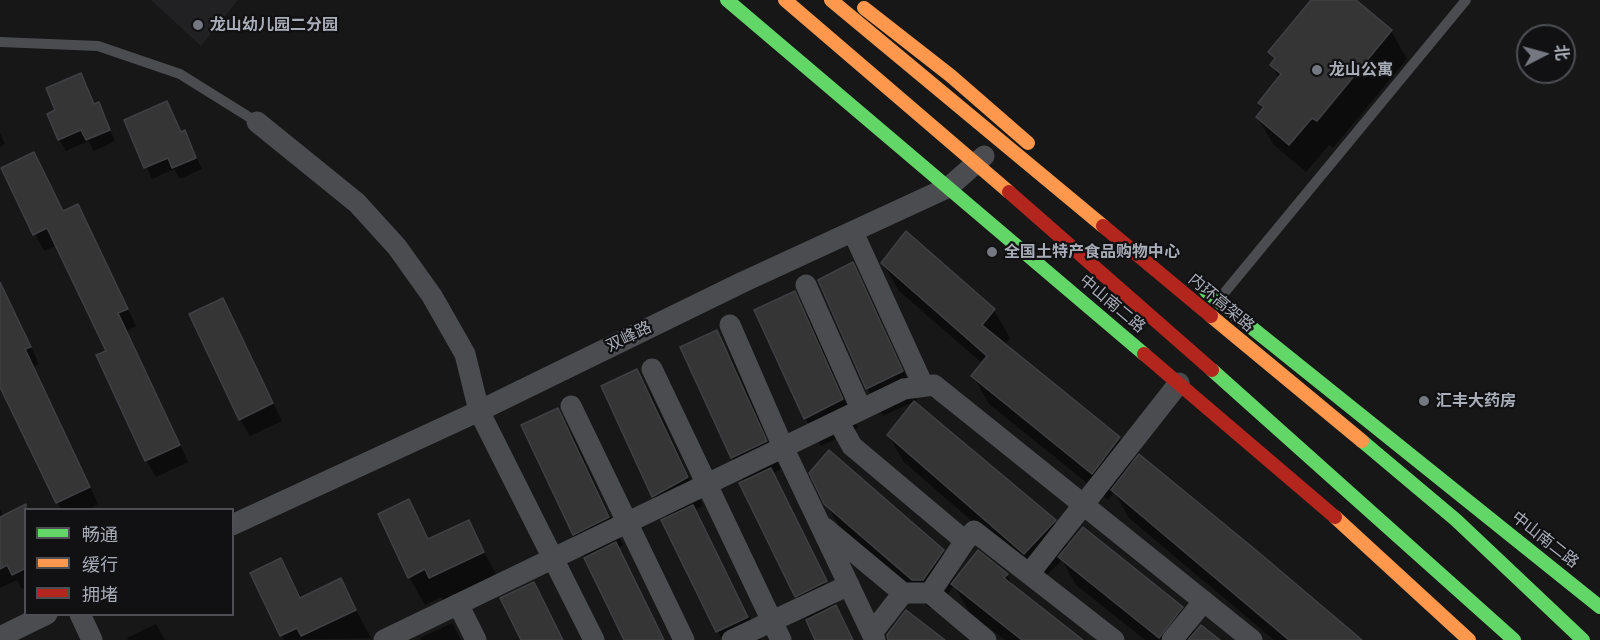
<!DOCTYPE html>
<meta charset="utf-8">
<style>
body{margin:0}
#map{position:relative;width:1600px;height:640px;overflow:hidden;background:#171717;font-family:"PT Sans","Noto Sans SC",sans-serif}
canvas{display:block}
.legend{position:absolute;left:24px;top:508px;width:210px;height:108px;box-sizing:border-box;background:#111113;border:2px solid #4d4f55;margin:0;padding:8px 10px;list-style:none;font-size:18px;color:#a8adb8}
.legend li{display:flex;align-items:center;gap:12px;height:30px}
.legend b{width:30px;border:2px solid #4d4f55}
.north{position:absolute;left:1516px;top:24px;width:60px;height:60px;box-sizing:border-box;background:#111113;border:2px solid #4d4f55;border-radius:50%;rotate:84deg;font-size:16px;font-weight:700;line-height:24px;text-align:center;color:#a8adb8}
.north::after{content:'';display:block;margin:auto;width:21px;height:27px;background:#757880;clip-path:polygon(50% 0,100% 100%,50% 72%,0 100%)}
</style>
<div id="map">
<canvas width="1600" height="640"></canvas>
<ul class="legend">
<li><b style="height:8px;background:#63d668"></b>畅通</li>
<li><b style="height:8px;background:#ff974d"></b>缓行</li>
<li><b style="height:8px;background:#b3261e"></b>拥堵</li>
</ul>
<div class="north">北</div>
</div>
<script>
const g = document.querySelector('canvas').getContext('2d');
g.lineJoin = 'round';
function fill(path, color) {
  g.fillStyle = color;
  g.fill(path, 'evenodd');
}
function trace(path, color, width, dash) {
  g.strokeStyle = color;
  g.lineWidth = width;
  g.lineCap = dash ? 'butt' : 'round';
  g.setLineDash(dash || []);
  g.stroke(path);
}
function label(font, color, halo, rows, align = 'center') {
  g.font = font + ' "PT Sans","Noto Sans SC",sans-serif';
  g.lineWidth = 4.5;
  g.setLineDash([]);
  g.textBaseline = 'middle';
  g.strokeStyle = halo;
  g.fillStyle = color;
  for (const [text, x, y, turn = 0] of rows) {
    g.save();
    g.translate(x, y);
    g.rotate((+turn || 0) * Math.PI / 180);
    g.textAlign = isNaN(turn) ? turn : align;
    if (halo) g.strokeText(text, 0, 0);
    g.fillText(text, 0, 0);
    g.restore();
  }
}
fill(new Path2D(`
 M 151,0 L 238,0 L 201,46 Z`), '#212123');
fill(new Path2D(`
 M 1313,0 L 1353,0 L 1391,31 L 1407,59 L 1333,148 L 1329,145 L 1306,172 L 1274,145 L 1257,117 L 1264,109 L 1260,103 L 1279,78 L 1272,65 L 1275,61 L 1269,52 Z
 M 80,75 L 95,106 L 98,104 L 104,116 L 115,141 L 94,151 L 88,141 L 66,151 L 59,139 L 57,111 Z
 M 126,120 L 184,132 L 202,169 L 180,179 L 174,169 L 152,179 Z
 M 0,133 L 5,144 L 0,147 Z
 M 3,169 L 63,212 L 87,222 L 136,326 L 127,331 L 188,462 L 156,477 L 146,460 L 108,351 L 57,245 L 44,251 Z
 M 906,234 L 994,310 L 1010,338 L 1004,345 L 1119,438 L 1134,464 L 1359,640 L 1274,640 L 1129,518 L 1114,492 L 1108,500 L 989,404 L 973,376 L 983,364 L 899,291 L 883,263 Z
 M 852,264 L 868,292 L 917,400 L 883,416 L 867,388 Z
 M 0,281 L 39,364 L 33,367 L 98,504 L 87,510 L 61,510 L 0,368 Z
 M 794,292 L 810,320 L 858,428 L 821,446 L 805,418 Z
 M 223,300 L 282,421 L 250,436 L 240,419 Z
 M 716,332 L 732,359 L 781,469 L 772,474 L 854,640 L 817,640 L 682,348 Z
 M 637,370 L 653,398 L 703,506 L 695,510 L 761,640 L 722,640 L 663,521 L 666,519 L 653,496 Z
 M 558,410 L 574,438 L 623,545 L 618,548 L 663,640 L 626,640 L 573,534 Z
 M 888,435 L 1054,521 L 1069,546 L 1182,608 L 1196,632 L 1218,640 L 1145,640 L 1076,585 L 1062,560 L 1041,581 L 904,462 Z
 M 409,501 L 430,540 L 468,522 L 499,580 L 446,604 L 441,597 L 425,605 L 409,577 Z
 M 826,503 L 943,551 L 958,578 L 1007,575 L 1014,587 L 1081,640 L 1005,640 L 969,612 L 954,585 L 939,608 L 930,608 L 842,532 Z
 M 24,506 L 26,587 L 22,589 L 17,580 L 0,588 L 0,509 L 4,517 Z
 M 280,560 L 302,598 L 340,580 L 371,638 L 284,640 L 252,573 Z
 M 534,584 L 549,611 L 564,640 L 523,640 Z
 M 452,623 L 461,640 L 421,640 L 420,638 Z
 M 156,624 L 165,640 L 128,640 L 127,638 Z`), '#0007');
const building = new Path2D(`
 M 1311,0 L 1356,0 L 1392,30 L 1317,121 L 1312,118 L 1289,145 L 1256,117 L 1264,107 L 1258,103 L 1281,74 L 1270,65 L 1275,58 L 1268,52 Z
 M 81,73 L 94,104 L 99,102 L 110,130 L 86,140 L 81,130 L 58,140 L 47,114 L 55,110 L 46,88 Z
 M 167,101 L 181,132 L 185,130 L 196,158 L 172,168 L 168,158 L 144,168 L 124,120 Z
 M 34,152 L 63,211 L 78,204 L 128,309 L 118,313 L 180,445 L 145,461 L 96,355 L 106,351 L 47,228 L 33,235 L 1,168 Z
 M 906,231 L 995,309 L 982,325 L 1120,437 L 1092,474 L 971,376 L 987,356 L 881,263 Z
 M 853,262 L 903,371 L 866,389 L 818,280 Z
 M 0,282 L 31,347 L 25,349 L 90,487 L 56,503 L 0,387 Z
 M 795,291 L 843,399 L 804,419 L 754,310 Z
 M 223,298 L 273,403 L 239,420 L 189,314 Z
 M 717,330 L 767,441 L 731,458 L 680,347 Z
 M 637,369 L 688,477 L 652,497 L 601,386 Z
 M 914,401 L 1056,520 L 1024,554 L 887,435 Z
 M 558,408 L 609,517 L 573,535 L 521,425 Z
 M 829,450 L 944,550 L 923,580 L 912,580 L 824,504 L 809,473 Z
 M 1139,454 L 1257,551 L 1362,640 L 1289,640 L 1111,490 Z
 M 771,468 L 827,581 L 795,597 L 739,483 Z
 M 409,499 L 428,539 L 469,520 L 484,552 L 429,578 L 425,569 L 408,578 L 378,514 Z
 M 26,504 L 26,568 L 12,575 L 7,565 L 0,569 L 0,517 Z
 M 693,505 L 748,617 L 716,632 L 661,520 Z
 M 1083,527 L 1183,607 L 1159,638 L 1058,557 Z
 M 616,542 L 664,640 L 624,640 L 584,558 Z
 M 978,550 L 1008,574 L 1004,578 L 1083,640 L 1022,640 L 951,584 Z
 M 281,558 L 300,598 L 341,578 L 356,610 L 301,636 L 297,628 L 280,636 L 250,573 Z
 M 534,582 L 563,640 L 521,640 L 500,598 Z
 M 836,605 L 853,640 L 815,640 L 806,620 Z
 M 906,610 L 945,640 L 888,640 L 887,635 Z
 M 1201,625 L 1220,640 L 1188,640 Z`);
fill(building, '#353536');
trace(building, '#3f4043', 1.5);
trace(new Path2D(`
 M 0,42 L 98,46 L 180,74 L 257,122
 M 1220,298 L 1466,0`), '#4b4c50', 10);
trace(new Path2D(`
 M 257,122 L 357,203 L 397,247 L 432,296 L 465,354 L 479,411 L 594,640
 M 853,232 L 923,385
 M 806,285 L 861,409
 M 730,325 L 783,447 L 875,640
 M 652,369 L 781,640
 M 571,406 L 684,640
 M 838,421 L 852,446 L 965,541 L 974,531 L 1114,640
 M 232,525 L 479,411 L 743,282 L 949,187 L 984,156
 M 825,528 L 903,593 L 930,593
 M 965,541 L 930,593 L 986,640
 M 1029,574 L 1179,383
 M 458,604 L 476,640
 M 80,614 L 92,640
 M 872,633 L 903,593
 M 0,637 L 47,614
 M 384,640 L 904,389 L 934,385 L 1252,640
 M 732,640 L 849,585
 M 1172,640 L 1204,601`), '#4b4c50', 21);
trace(new Path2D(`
 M 727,0 L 1144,354
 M 1206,291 L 1600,607`), '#63d668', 14);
trace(new Path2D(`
 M 864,8 L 951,76 L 1028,143
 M 1335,517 L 1469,640`), '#ff974d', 14);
trace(new Path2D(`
 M 1144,354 L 1335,517`), '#b3261e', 14);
trace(new Path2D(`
 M 1212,370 L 1514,640
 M 1362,441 L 1456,520 L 1583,640`), '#63d668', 14);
trace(new Path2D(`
 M 785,0 L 1009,192
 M 831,0 L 1103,226
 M 1211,316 L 1362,441`), '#ff974d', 14);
trace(new Path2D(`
 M 1009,192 L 1212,370
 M 1103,226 L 1211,316`), '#b3261e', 14);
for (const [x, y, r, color] of [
 [198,25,6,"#757880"],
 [1317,70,6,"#757880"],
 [992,252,6,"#757880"],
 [1424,401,6,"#757880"]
]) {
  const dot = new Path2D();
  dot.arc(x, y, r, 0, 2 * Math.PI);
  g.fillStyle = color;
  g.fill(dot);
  trace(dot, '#111113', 2);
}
label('bold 16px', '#a8adb8', '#111113', [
 ["龙山幼儿园二分园",210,25],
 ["龙山公寓",1329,70],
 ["全国土特产食品购物中心",1004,252],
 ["汇丰大药房",1436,401]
], 'left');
label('16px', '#a8adb8', '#111113', [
 ["内环高架路",1221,303,40],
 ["中山南二路",1112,304,40],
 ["双峰路",629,337,-26],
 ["中山南二路",1545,540,38]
]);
</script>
